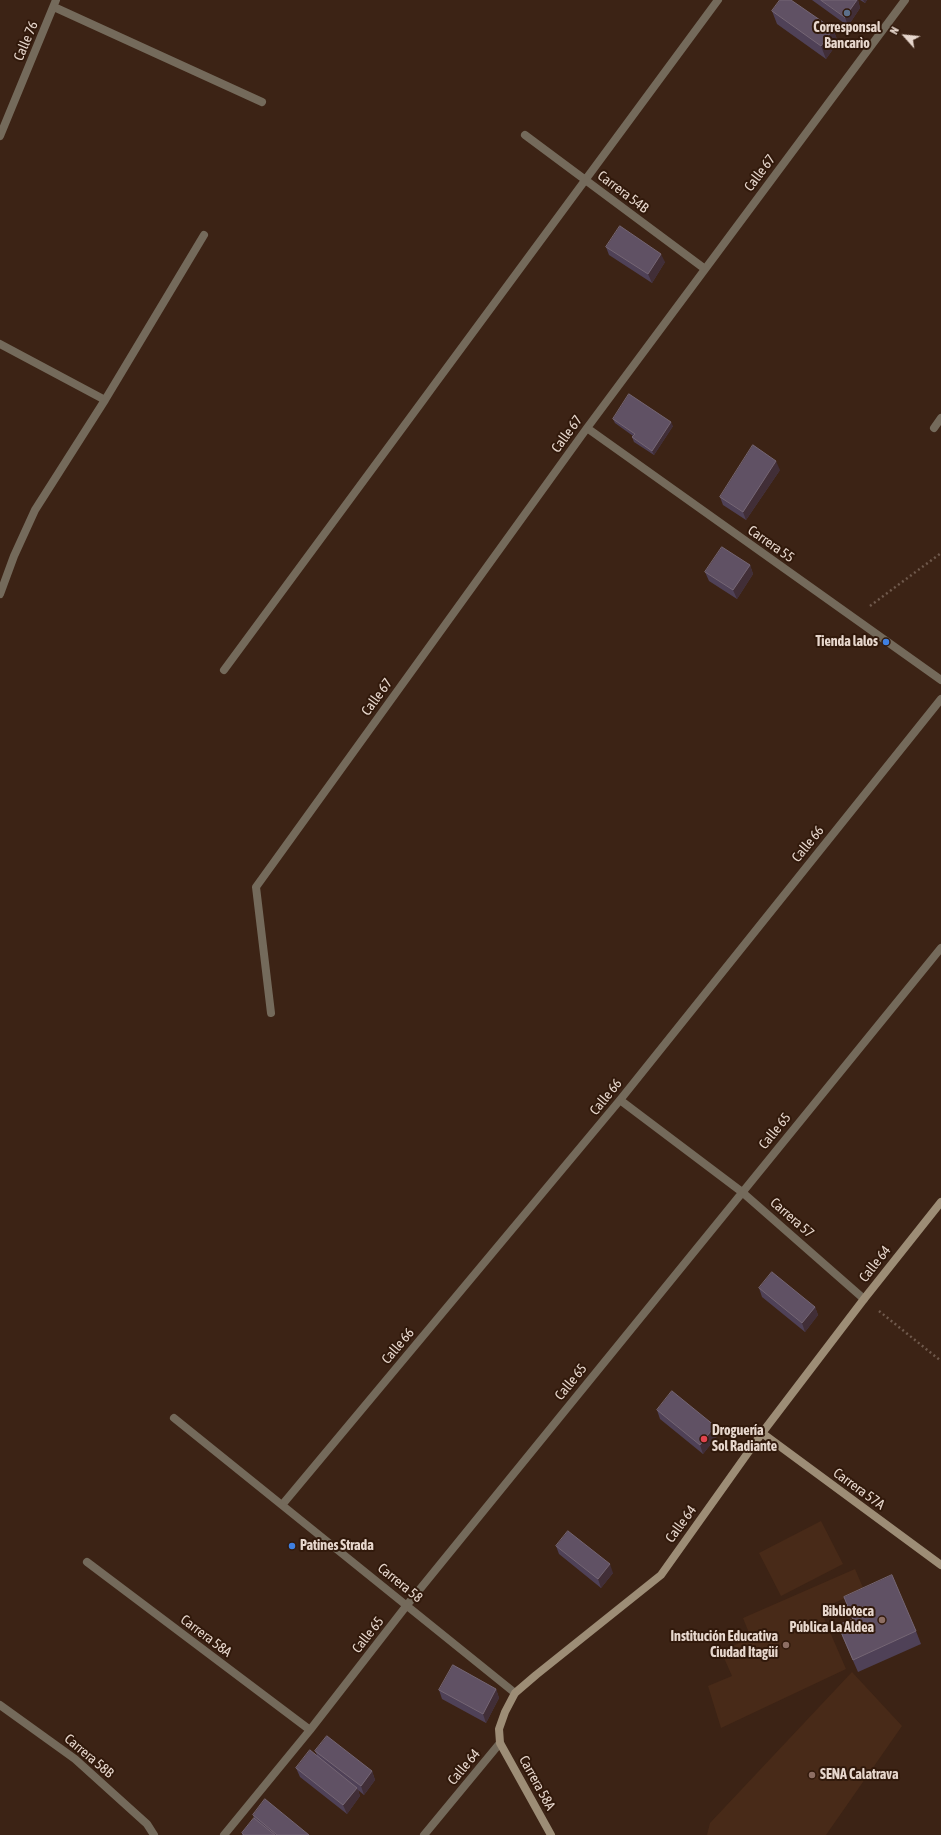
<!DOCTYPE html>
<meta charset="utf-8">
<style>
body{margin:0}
#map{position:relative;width:941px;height:1835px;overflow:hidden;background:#3c2315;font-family:"Asap Condensed",sans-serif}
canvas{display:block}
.north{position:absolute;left:885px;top:16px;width:40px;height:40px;-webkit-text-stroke:3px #31190b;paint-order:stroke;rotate:297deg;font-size:11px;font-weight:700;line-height:16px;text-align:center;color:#e7d7cd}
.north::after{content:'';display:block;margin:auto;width:14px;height:18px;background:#e7d7cd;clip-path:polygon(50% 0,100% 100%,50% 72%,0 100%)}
</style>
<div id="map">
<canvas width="941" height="1835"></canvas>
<div class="north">N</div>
</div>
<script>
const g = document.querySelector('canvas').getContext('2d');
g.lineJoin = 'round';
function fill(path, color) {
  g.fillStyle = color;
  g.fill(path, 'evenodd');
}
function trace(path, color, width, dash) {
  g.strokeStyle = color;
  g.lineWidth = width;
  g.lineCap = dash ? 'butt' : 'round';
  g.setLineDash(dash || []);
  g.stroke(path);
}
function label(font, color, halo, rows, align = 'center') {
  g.font = font + ' "Asap Condensed",sans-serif';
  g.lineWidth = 4;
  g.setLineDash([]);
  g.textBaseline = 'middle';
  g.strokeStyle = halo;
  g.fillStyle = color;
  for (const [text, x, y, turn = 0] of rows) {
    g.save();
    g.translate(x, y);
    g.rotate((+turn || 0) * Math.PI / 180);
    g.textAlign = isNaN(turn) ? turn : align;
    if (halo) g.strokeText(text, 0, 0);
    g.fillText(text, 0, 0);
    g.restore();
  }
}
fill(new Path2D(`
 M 821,1521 L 843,1564 L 781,1596 L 759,1553 Z
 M 855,1569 L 864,1590 L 820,1609 L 846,1669 L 721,1728 L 708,1686 L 732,1676 L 721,1651 L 751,1638 L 743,1618 Z
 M 852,1672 L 902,1726 L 826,1835 L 707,1835 L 710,1823 Z`), '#482a18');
trace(new Path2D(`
 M 870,606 L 941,553
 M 879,1311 L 941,1361`), '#6f594c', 2.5, [2, 3]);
trace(new Path2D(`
 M 934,428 L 941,418`), '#746a5b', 8);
trace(new Path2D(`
 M 54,7 L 262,102
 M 525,135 L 705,269
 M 0,136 L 56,0
 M 0,344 L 105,400
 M 587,428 L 941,680
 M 0,594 L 14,556 L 35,510 L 105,400 L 204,235
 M 224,670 L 718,0
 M 271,1013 L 256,887 L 587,428 L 905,0
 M 620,1100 L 742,1192 L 864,1299
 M 174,1418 L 515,1693
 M 282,1505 L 620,1100 L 941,699
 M 87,1562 L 310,1730
 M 0,1705 L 75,1759 L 147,1824 L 154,1835
 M 224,1835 L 310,1730 L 407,1605 L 941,948
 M 424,1835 L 500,1743`), '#746a5b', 8);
trace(new Path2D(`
 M 762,1433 L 941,1565
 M 551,1835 L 500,1743 L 499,1729 L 505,1712 L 515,1693 L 536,1675 L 661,1575 L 762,1433 L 864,1299 L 941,1202`), '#9d8d76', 8);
fill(new Path2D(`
 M 812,0 L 858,0 L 860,8 L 848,26 Z
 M 860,0 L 867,0 L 865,3 Z
 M 772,11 L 833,29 L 838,42 L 826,59 L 777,24 Z
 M 606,247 L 665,262 L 652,283 L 609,255 Z
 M 613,419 L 673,426 L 654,455 L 634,442 L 632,437 L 633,436 L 615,423 Z
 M 780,470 L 746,520 L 723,505 L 720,497 Z
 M 750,565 L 753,574 L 737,599 L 709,581 L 705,572 Z
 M 759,1288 L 815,1307 L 818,1315 L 805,1332 L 762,1297 Z
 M 657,1410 L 715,1426 L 718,1435 L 703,1454 L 660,1419 Z
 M 556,1546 L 613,1573 L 601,1588 L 559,1554 Z
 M 844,1597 L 916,1631 L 921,1644 L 858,1672 L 843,1638 L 838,1625 L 852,1619 Z
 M 496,1689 L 499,1698 L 486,1723 L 442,1699 L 439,1690 Z
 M 315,1751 L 372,1771 L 375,1780 L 364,1795 L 358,1790 L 360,1796 L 347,1814 L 300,1777 L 296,1768 L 317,1755 Z
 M 253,1815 L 309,1835 L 242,1835 L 242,1833 L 254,1818 Z`), '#4f4157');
fill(new Path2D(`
 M 857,0 L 858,0 L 860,8 L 848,26 L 845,17 Z
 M 863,0 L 867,0 L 865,3 Z
 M 833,29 L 838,42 L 826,59 L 821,46 Z
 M 661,254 L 665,262 L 652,283 L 648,274 Z
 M 671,422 L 673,426 L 654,455 L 652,451 Z
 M 776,461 L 780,470 L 746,520 L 743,512 Z
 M 750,565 L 753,574 L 737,599 L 733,590 Z
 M 815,1307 L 818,1315 L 805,1332 L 802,1323 Z
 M 715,1426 L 718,1435 L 703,1454 L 700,1445 Z
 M 610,1564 L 613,1573 L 601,1588 L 598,1579 Z
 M 496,1689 L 499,1698 L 486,1723 L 483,1714 Z
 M 372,1771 L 375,1780 L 364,1795 L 361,1786 Z
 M 357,1788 L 360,1796 L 347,1814 L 343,1805 Z`), '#412e37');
const building = new Path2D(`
 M 780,0 L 791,0 L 833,29 L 821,46 L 772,11 Z
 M 821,0 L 857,0 L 845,17 Z
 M 620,226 L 661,254 L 648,274 L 606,247 Z
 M 629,394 L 671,422 L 652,451 L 632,437 L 635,434 L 613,419 Z
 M 753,445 L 776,461 L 743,512 L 720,497 Z
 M 722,547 L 750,565 L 733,590 L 705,572 Z
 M 772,1272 L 815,1307 L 802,1323 L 759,1288 Z
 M 672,1391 L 715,1426 L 700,1445 L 657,1410 Z
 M 568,1531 L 610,1564 L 598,1579 L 556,1546 Z
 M 892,1575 L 916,1631 L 853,1660 L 838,1625 L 853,1619 L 844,1597 Z
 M 453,1665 L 496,1689 L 483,1714 L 439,1690 Z
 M 327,1736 L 372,1771 L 361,1786 L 315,1751 Z
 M 310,1750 L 357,1788 L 343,1805 L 296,1768 Z
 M 265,1799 L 309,1835 L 277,1835 L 253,1815 Z
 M 254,1818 L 275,1835 L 244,1835 L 242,1833 Z`);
fill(building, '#605164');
trace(building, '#756674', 1);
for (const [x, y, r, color] of [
 [847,13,4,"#5c6f8a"],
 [886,642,4,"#3f7fe0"],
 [704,1439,4,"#e0444e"],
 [292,1546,4,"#3f7fe0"],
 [882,1620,4,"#8d6e63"],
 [786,1645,4,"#8d6e63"],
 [812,1775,4,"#8d6e63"]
]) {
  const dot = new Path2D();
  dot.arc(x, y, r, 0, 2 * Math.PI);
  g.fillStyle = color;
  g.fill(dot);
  trace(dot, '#31190b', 1.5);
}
label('bold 14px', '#e7d7cd', '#31190b', [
 ["Corresponsal",847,28,"center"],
 ["Bancarìo",847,44,"center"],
 ["Tienda lalos",878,642],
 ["Droguería",712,1431,"left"],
 ["Sol Radiante",712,1447,"left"],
 ["Patines Strada",300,1546,"left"],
 ["Biblioteca",874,1612],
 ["Pública La Aldea",874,1628],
 ["Institución Educativa",778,1637],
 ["Ciudad Itagüí",778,1653],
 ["SENA Calatrava",820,1775,"left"]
], 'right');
label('14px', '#e7d7cd', '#31190b', [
 ["Calle 76",26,41,-67],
 ["Calle 67",760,173,-53],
 ["Carrera 54B",623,192,37],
 ["Calle 67",567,434,-54],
 ["Carrera 55",771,544,35],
 ["Calle 67",377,697,-54],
 ["Calle 66",808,844,-51],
 ["Calle 66",606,1097,-51],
 ["Calle 65",775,1131,-51],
 ["Carrera 57",792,1218,41],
 ["Calle 64",875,1264,-52],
 ["Calle 66",398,1346,-50],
 ["Calle 65",571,1382,-51],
 ["Carrera 57A",859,1489,36],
 ["Calle 64",681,1524,-54],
 ["Carrera 58",400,1583,39],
 ["Calle 65",368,1635,-52],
 ["Carrera 58A",206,1636,37],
 ["Carrera 58B",89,1756,40],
 ["Calle 64",464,1767,-50],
 ["Carrera 58A",537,1783,61]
]);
</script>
